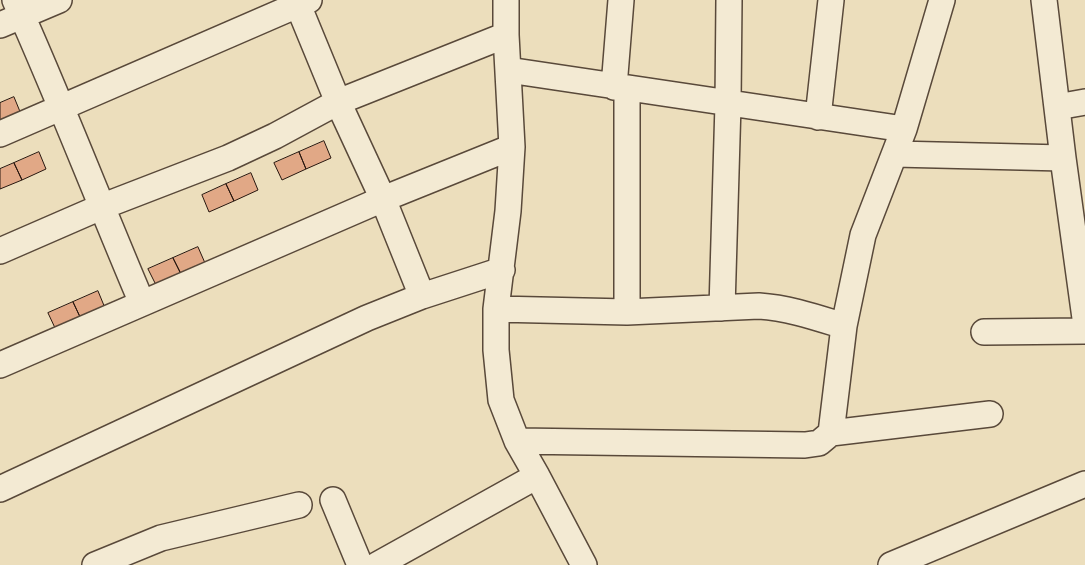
<!DOCTYPE html>
<style>
body{margin:0}
canvas{display:block;background:#ecdebc}
</style>
<canvas width="1085" height="565"></canvas>
<script>
const g = document.querySelector('canvas').getContext('2d');
g.lineJoin = 'round';
function fill(path, color) {
  g.fillStyle = color;
  g.fill(path, 'evenodd');
}
function trace(path, color, width, dash) {
  g.strokeStyle = color;
  g.lineWidth = width;
  g.lineCap = dash ? 'butt' : 'round';
  g.setLineDash(dash || []);
  g.stroke(path);
}
const building = new Path2D(`
 M 14,97 L 21,114 L 0,124 L 0,103 Z
 M 324,141 L 331,158 L 306,169 L 299,152 Z
 M 39,152 L 46,169 L 22,180 L 14,163 Z
 M 299,152 L 306,169 L 282,180 L 274,163 Z
 M 14,163 L 22,180 L 0,189 L 0,169 Z
 M 251,173 L 258,190 L 234,201 L 226,184 Z
 M 226,184 L 234,201 L 209,212 L 202,195 Z
 M 198,247 L 205,263 L 181,274 L 173,258 Z
 M 173,258 L 181,274 L 156,285 L 148,269 Z
 M 98,291 L 105,308 L 81,319 L 73,302 Z
 M 73,302 L 81,319 L 56,330 L 48,313 Z`);
fill(building, '#e1a886');
trace(building, '#28170f', 1);
const minor = new Path2D(`
 M 15,0 C 60,100 99,202 142,303
 M 296,0 L 338,102 L 383,199 L 422,296
 M 506,0 L 506,35 L 512,147 L 508,211 L 496,309 L 496,350 L 501,400 L 517,441 L 537,476
 M 1044,0 L 1063,158 L 1085,318
 M 0,25 L 59,0
 M 508,70 L 904,129 L 863,235 L 844,326 L 831,433 L 819,443 L 805,445 L 517,441
 M 614,87 L 621,0
 M 1057,107 L 1085,102
 M 818,117 L 831,0
 M 904,129 L 942,0
 M 0,134 L 309,0
 M 895,154 L 1063,158
 M 0,251 L 101,207 L 228,158 L 275,136 L 338,102 L 506,35
 M 722,308 L 728,104 L 729,0
 M 496,309 L 627,312 L 759,306 C 789,308 815,317 844,326
 M 627,312 L 627,89
 M 984,332 L 1085,331
 M 0,365 L 383,199 L 512,147
 M 831,433 L 990,414
 M 0,489 L 367,318 L 422,296 L 502,270
 M 333,500 L 360,565
 M 95,565 L 161,538 L 299,505
 M 377,565 L 537,476 L 584,565
 M 891,565 L 1085,484`);
trace(minor, '#59493a', 28);
trace(minor, '#f3ead3', 25);
</script>
